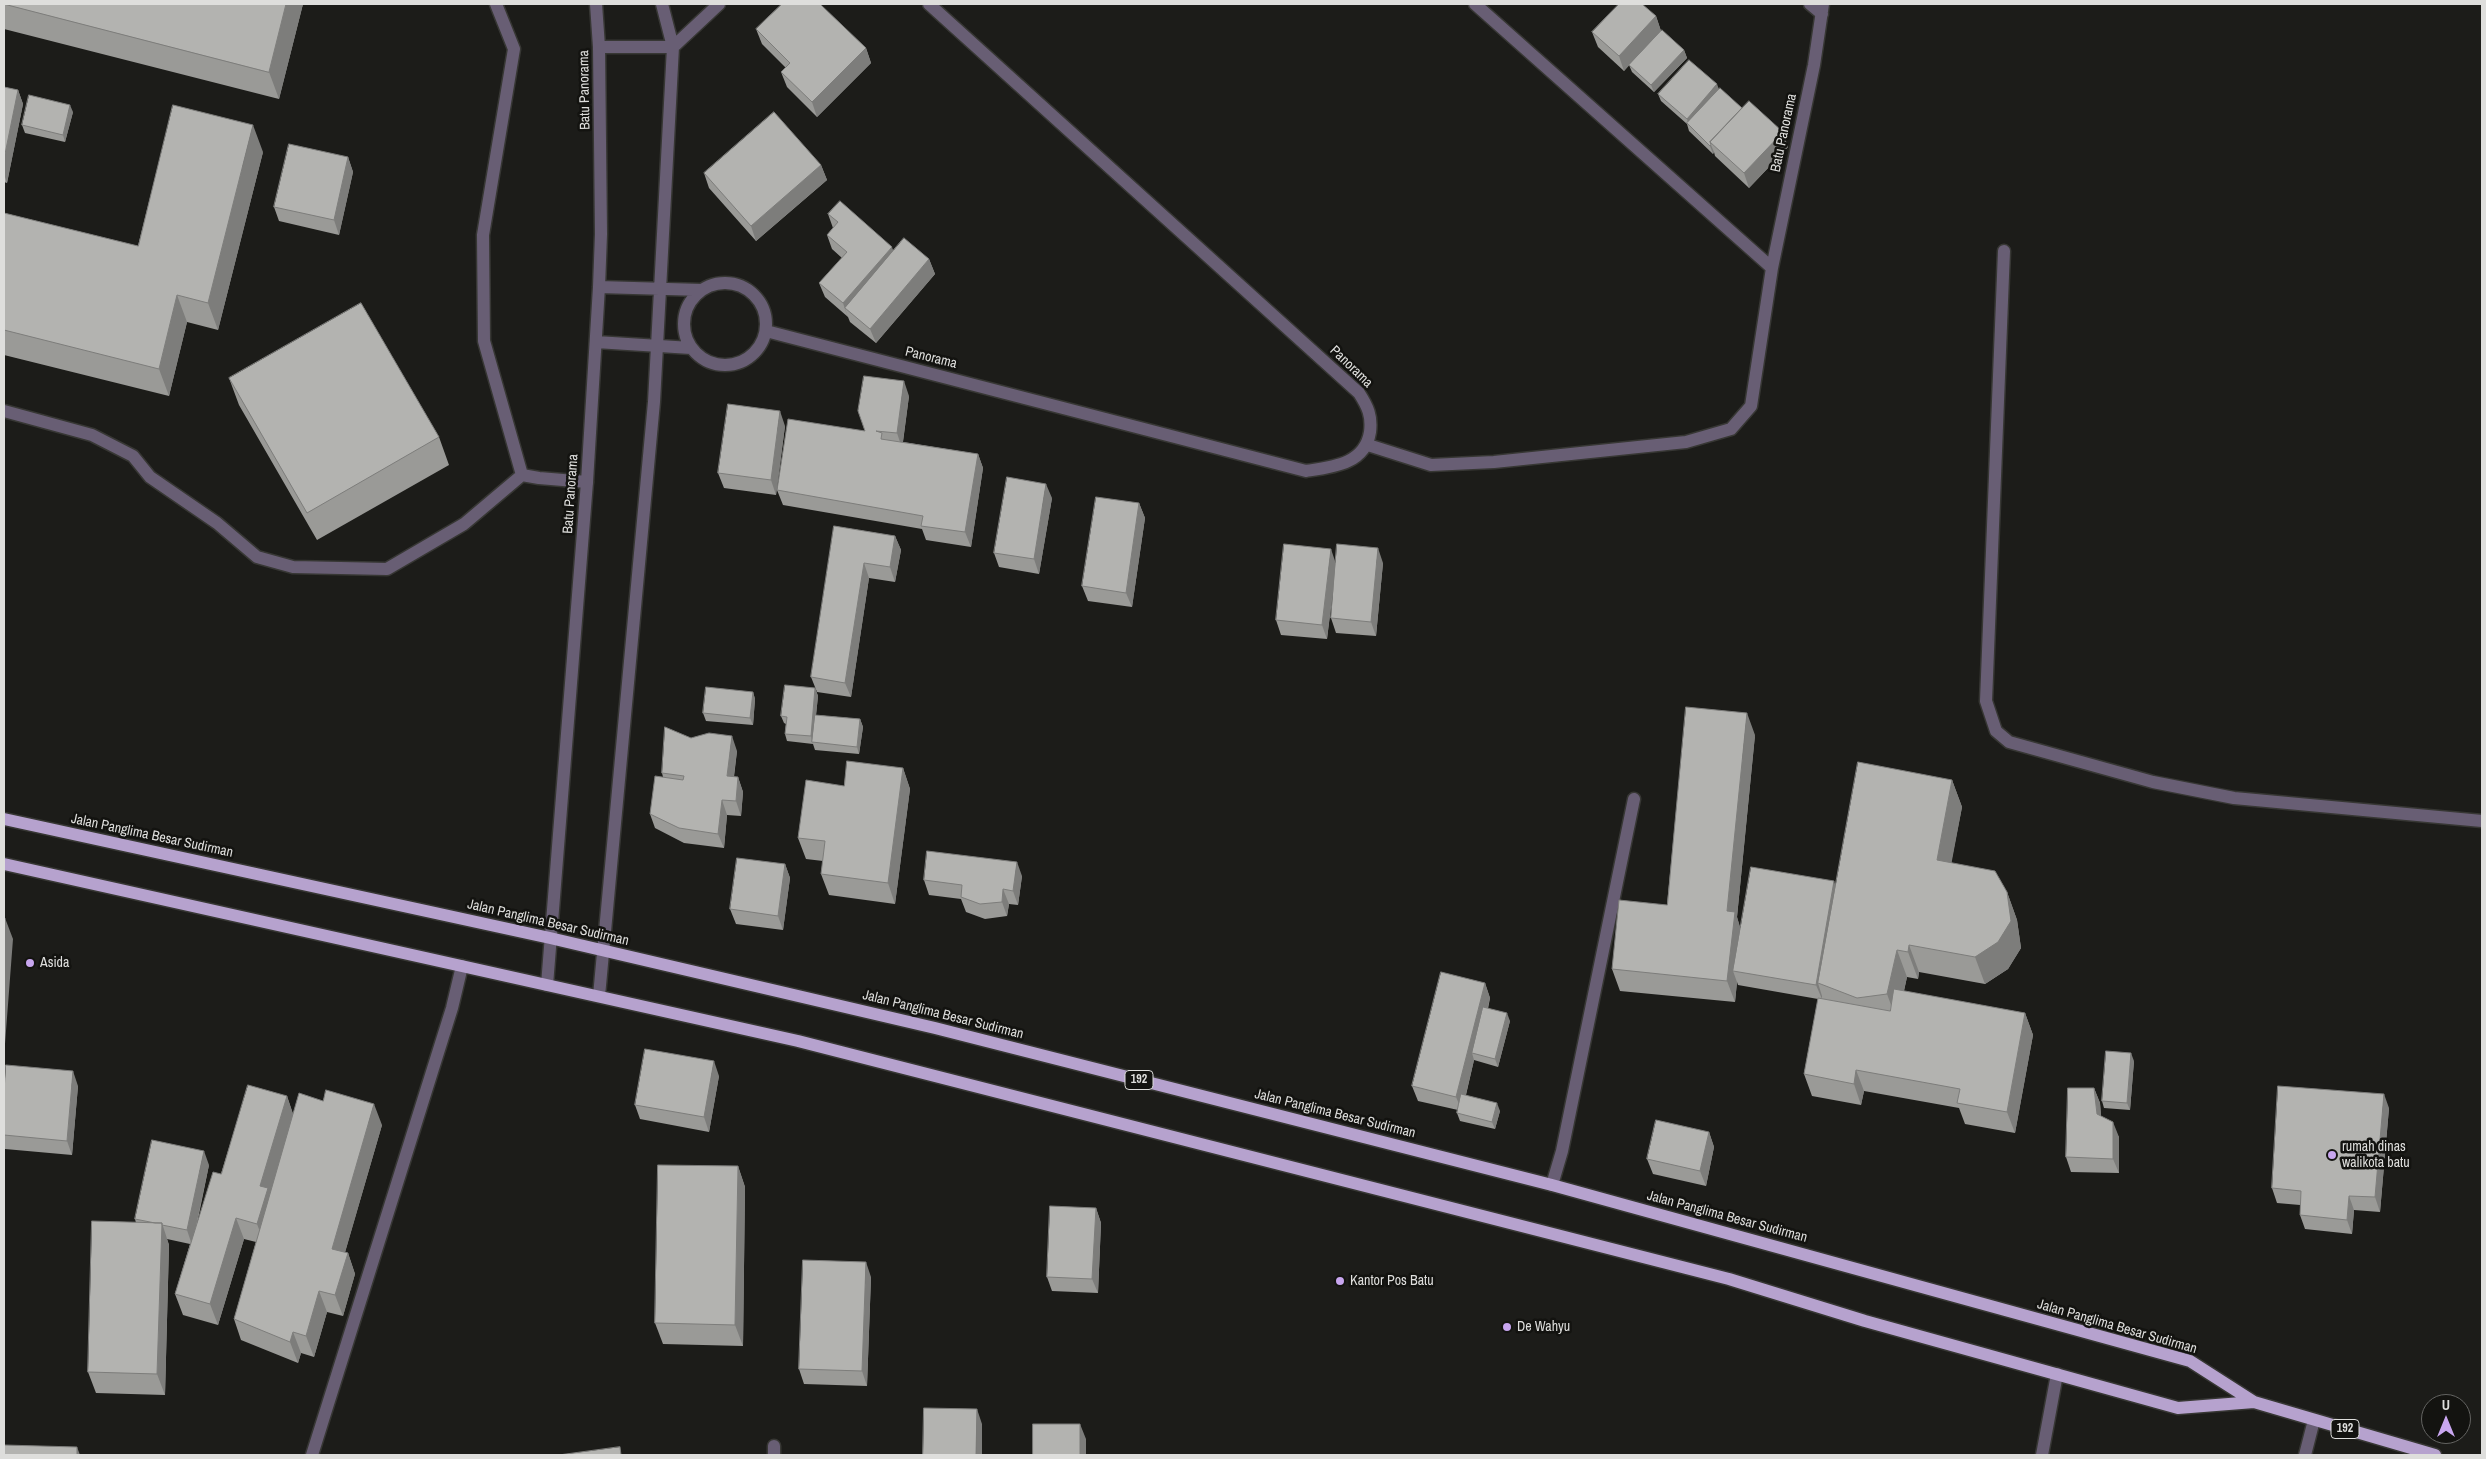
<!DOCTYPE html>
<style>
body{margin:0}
#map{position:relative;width:2486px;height:1459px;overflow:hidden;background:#1c1c19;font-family:"Archivo Narrow",sans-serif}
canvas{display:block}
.frame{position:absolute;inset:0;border:5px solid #dededc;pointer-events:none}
.north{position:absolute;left:2421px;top:1394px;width:50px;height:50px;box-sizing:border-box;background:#131310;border:1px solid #646462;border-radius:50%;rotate:0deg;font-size:14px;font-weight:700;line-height:20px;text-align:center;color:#dededc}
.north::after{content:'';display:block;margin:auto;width:18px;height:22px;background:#c8a6ef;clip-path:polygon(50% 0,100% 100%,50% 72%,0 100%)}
</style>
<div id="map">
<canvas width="2486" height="1459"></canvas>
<div class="frame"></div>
<div class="north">U</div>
</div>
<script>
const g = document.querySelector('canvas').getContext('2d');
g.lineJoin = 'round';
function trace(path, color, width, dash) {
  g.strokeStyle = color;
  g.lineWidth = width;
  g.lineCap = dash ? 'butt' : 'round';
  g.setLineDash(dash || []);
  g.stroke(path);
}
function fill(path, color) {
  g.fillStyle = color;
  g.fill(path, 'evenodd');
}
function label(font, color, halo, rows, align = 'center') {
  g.font = font + ' "Archivo Narrow",sans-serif';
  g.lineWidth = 5;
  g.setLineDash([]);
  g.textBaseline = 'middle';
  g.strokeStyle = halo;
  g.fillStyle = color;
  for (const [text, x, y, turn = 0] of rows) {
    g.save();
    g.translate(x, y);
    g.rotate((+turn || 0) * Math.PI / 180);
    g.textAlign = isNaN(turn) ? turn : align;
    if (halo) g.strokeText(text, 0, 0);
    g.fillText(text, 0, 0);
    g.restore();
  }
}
const lane = new Path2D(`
 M 496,4 L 514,49 L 483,235 L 484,341 L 522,475
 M 2004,251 L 1986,701 L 1996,731 L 2009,742 L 2153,782 L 2234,798 L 2482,821
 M 4,411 L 92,435 L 133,456 L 150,477 L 217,523 L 257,557 L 293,567 L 387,569 L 464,524 L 522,475 L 539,478 L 587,482
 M 1552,1185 L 1562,1151 L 1634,799
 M 312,1455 L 452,1008 L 462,966
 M 2305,1455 L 2314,1420`);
const street = new Path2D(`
 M 1810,4 L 1822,14
 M 599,47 L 673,47 L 719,4
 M 1772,268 L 1814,65 L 1823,4
 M684 324a41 41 0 1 1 82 0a41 41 0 1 1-82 0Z
 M 599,287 L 702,290
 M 766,331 L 1306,471 C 1333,467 1365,464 1370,432 C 1372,416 1368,407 1359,393 L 929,4
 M 596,342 L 691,348
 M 1368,445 L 1431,465 L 1494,462 L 1686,442 L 1731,429 L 1751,406 L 1772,268 L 1475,4
 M 547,985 L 587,482 L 599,287 L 601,234 L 599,47 L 596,4
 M 599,996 L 654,402 L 673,47 L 662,4
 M 774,1455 L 774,1446
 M 2042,1455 L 2057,1374`);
const primary = new Path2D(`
 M 4,819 L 550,938 L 935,1028 L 1552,1185 L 2190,1361 L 2254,1402 L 2435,1455
 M 4,864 L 798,1041 L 1729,1279 L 1865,1321 L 2178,1408 L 2254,1402`);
trace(lane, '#373734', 15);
trace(street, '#373734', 15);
trace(primary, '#373734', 15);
trace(lane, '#685e74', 12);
trace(street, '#685e74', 12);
trace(primary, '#b6a2ce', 12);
fill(new Path2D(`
 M 4,4 L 303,4 L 279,99 L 4,29 Z
 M 1656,16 L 1661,31 L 1684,50 L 1687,58 L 1654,92 L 1632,72 L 1629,65 L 1624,71 L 1598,47 L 1592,32 Z
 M 756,29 L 866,48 L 871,63 L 817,117 L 787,87 L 781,72 L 786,68 L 762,44 Z
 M 4,87 L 18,90 L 23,104 L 7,183 L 4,182 Z
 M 1719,89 L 1788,147 L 1749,188 L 1715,156 L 1714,152 L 1713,154 L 1689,131 L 1687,124 L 1661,101 L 1658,94 Z
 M 73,112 L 65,142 L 25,133 L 22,125 Z
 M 263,152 L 218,330 L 187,322 L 169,396 L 4,355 L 4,213 L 138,246 Z
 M 348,157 L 353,172 L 339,235 L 279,221 L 274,207 Z
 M 821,165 L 827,180 L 756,241 L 709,188 L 704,173 Z
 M 828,214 L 893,250 L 929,259 L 935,274 L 876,343 L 850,322 L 848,317 L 825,297 L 819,283 L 842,258 L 832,249 L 827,235 L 833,228 Z
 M 229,378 L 439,437 L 449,465 L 317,540 L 239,405 Z
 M 909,396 L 903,442 L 978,454 L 983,468 L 971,547 L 926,540 L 922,529 L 783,505 L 777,490 L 865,431 Z
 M 785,426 L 776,495 L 724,488 L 718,473 Z
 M 1052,498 L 1039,574 L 999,567 L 994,553 Z
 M 1139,503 L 1145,518 L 1132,607 L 1088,601 L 1082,586 Z
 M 834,526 L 895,536 L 901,550 L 895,582 L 869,578 L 851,697 L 817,692 L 811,677 Z
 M 1335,563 L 1383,563 L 1376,636 L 1336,633 L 1331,618 L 1334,583 L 1327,639 L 1281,635 L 1276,620 Z
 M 815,688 L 818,696 L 816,715 L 860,719 L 863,727 L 859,754 L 815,750 L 813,744 L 787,741 L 785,734 L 786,724 L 784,723 L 781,716 Z
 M 753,692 L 755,699 L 753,725 L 706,721 L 703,713 Z
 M 1755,735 L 1737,917 L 1740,928 L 1836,885 L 1952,780 L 1962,807 L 1951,863 L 2007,892 L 2017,920 L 2021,948 L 2008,969 L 1985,984 L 1919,972 L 1918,979 L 1907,977 L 1904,991 L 2025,1013 L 2033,1035 L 2015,1133 L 1965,1124 L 1959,1108 L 1864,1091 L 1861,1105 L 1812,1096 L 1804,1074 L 1818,999 L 1738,985 L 1737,982 L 1735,1002 L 1620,991 L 1612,969 L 1667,905 Z
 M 737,751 L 734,777 L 738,777 L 743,792 L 741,816 L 727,815 L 724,848 L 684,843 L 655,828 L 650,814 L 663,777 L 662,773 Z
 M 903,768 L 910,789 L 895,904 L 829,895 L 821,874 L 823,861 L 806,859 L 798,838 L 844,786 Z
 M 785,864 L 790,878 L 783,930 L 736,924 L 730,909 Z
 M 1022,876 L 1018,905 L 1009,904 L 1007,916 L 985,919 L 966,912 L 961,899 L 929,895 L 924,880 Z
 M 1485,983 L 1490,998 L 1488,1009 L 1510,1021 L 1498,1067 L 1474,1060 L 1466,1095 L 1500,1111 L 1495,1129 L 1460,1121 L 1457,1113 L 1458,1110 L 1418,1101 L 1412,1086 Z
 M 2134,1061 L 2130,1110 L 2104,1108 L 2102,1101 Z
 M 719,1076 L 709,1132 L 640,1119 L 635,1105 Z
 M 78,1086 L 72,1155 L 5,1149 L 4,1146 L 4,1092 Z
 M 2094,1088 L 2100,1103 L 2101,1116 L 2119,1137 L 2119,1173 L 2071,1172 L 2066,1157 Z
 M 287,1096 L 293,1114 L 382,1125 L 345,1252 L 348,1253 L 355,1274 L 343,1316 L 327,1312 L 314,1357 L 301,1353 L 298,1363 L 241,1340 L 234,1319 L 256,1242 L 244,1239 L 218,1325 L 183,1315 L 175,1294 L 190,1244 L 167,1239 L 169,1245 L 165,1395 L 96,1393 L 88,1372 L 136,1223 L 135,1219 L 209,1165 L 197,1224 L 221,1174 Z
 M 2389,1108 L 2380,1212 L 2354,1210 L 2352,1234 L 2305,1229 L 2300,1215 L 2300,1205 L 2277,1203 L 2272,1188 Z
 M 1709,1132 L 1714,1147 L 1706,1186 L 1653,1174 L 1647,1159 Z
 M 738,1166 L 745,1187 L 743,1346 L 663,1344 L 655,1323 Z
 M 1096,1208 L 1101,1223 L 1098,1293 L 1052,1291 L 1047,1277 Z
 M 871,1277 L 867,1386 L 804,1384 L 799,1369 Z`), '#9a9a97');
fill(new Path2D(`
 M 286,4 L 303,4 L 279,99 L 269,72 Z
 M 1656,16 L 1661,31 L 1624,71 L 1619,56 Z
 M 866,48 L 871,63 L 817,117 L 812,102 Z
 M 1684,50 L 1687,58 L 1654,92 L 1651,85 Z
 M 1717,84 L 1720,92 L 1689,126 L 1687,119 Z
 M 18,90 L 23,104 L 7,183 L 4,174 L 4,159 Z
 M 70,105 L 73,112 L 65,142 L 63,135 Z
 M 253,125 L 263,152 L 218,330 L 208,303 Z
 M 1783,132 L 1788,147 L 1749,188 L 1744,173 Z
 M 1711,145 L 1714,152 L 1713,154 L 1710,146 Z
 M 348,157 L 353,172 L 339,235 L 334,220 Z
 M 821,165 L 827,180 L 756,241 L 751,226 Z
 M 892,247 L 897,262 L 845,308 L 848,318 L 843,303 Z
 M 929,259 L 935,274 L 876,343 L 870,329 Z
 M 177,295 L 187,322 L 169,396 L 159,369 Z
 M 904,381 L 909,396 L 902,448 L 897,433 Z
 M 780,411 L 785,426 L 776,495 L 771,480 Z
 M 978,454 L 983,468 L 971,547 L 965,532 Z
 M 1046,484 L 1052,498 L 1039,574 L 1034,559 Z
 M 1139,503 L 1145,518 L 1132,607 L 1126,593 Z
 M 895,536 L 901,550 L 895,582 L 890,567 Z
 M 1378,548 L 1383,563 L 1376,636 L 1371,622 Z
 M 1331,549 L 1336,564 L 1327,639 L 1322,625 Z
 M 864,563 L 869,578 L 851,697 L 845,683 Z
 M 815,688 L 818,696 L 813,744 L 811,736 Z
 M 753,692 L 755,699 L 753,725 L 750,718 Z
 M 1747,713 L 1755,735 L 1737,917 L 1742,933 L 1733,971 L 1737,982 L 1735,1002 L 1727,981 L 1727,911 Z
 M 860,719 L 863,727 L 859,754 L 857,747 Z
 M 732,736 L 737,751 L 732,790 L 727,776 Z
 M 903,768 L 910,789 L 895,904 L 888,883 Z
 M 738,777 L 743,792 L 741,816 L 736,801 Z
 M 1952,780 L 1962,807 L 1947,887 L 1937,860 Z
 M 722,800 L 727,815 L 724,848 L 718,834 Z
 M 1017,862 L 1022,876 L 1018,905 L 1013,891 Z
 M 785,864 L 790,878 L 783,930 L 778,916 Z
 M 1834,881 L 1839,895 L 1818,983 L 1822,996 L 1822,999 L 1816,985 Z
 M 1003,889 L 1009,904 L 1007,916 L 1002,902 Z
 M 2007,892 L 2017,920 L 2021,948 L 2008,969 L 1985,984 L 1975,957 Z
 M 5,918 L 13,939 L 4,1057 L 4,936 Z
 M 1909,945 L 1919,972 L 1918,979 L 1908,952 Z
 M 1897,950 L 1907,977 L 1897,1021 L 1887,994 Z
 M 1485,983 L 1490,998 L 1476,1054 L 1472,1053 L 1474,1060 L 1462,1111 L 1456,1097 Z
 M 1507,1013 L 1510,1021 L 1498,1067 L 1495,1059 Z
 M 2025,1013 L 2033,1035 L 2015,1133 L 2007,1112 Z
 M 2131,1053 L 2134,1061 L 2130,1110 L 2127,1103 Z
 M 714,1061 L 719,1076 L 709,1132 L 704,1117 Z
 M 1856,1070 L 1864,1091 L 1861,1105 L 1854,1084 Z
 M 73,1071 L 78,1086 L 72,1155 L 67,1141 Z
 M 2094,1088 L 2100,1103 L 2102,1128 L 2097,1114 Z
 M 2384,1094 L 2389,1108 L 2380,1212 L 2375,1197 Z
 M 287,1096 L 294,1117 L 265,1245 L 257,1224 L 260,1186 Z
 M 1497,1103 L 1500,1111 L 1495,1129 L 1492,1122 Z
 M 374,1104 L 382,1125 L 340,1270 L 332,1249 Z
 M 2113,1122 L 2119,1137 L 2119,1173 L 2113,1159 Z
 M 1709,1132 L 1714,1147 L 1706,1186 L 1700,1171 Z
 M 204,1151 L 209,1165 L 192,1245 L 187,1230 Z
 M 738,1166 L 745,1187 L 743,1346 L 735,1325 Z
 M 2349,1196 L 2354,1210 L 2352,1234 L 2347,1220 Z
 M 1096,1208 L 1101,1223 L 1098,1293 L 1092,1279 Z
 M 236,1218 L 244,1239 L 218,1325 L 210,1304 Z
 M 162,1223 L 169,1245 L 165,1395 L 157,1374 Z
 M 348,1253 L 355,1274 L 343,1316 L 335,1295 Z
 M 866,1262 L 871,1277 L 867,1386 L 862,1371 Z
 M 319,1291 L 327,1312 L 314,1357 L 306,1336 Z
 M 293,1332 L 301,1353 L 298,1363 L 290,1342 Z
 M 977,1409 L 982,1424 L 982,1455 L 976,1455 Z
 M 1080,1424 L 1086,1439 L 1086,1455 L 1080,1455 Z
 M 77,1447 L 80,1455 L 77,1455 Z`), '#7d7d7b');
const building = new Path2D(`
 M 4,4 L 286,4 L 269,72 Z
 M 782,4 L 820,4 L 866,48 L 812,102 L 781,72 L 790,63 L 756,29 Z
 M 1619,4 L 1642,4 L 1656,16 L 1619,56 L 1592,32 Z
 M 1662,30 L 1684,50 L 1651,85 L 1629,65 Z
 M 1689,60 L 1717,84 L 1687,119 L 1658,94 Z
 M 4,87 L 18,90 L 4,159 Z
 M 1720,88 L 1742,108 L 1710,142 L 1711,145 L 1710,146 L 1687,123 Z
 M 29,95 L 70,105 L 63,135 L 22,125 Z
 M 1749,101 L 1783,132 L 1744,173 L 1710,142 Z
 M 173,105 L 253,125 L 208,303 L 177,295 L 159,369 L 4,330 L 4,213 L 138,246 Z
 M 774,112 L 821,165 L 751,226 L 704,173 Z
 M 289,144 L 348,157 L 334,220 L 274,207 Z
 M 840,201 L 892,247 L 843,303 L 819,283 L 847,252 L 827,235 L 838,222 L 828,214 Z
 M 904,238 L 929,259 L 870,329 L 845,308 Z
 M 361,303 L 439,437 L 307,513 L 229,378 Z
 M 864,376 L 904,381 L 897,433 L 876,431 L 882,433 L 881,439 L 978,454 L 965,532 L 921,526 L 923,516 L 777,490 L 788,419 L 865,431 L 858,411 Z
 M 728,404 L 780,411 L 771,480 L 718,473 Z
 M 1007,477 L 1046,484 L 1034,559 L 994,553 Z
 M 1096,497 L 1139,503 L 1126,593 L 1082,586 Z
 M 834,526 L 895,536 L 890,567 L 864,563 L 845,683 L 811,677 Z
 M 1284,544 L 1331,549 L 1322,625 L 1276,620 Z
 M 1337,544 L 1378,548 L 1371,622 L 1331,618 Z
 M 785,685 L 815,688 L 811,736 L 785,734 L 787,717 L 781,716 Z
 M 706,687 L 753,692 L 750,718 L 703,713 Z
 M 1686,707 L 1747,713 L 1727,911 L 1735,912 L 1727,981 L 1612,969 L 1619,900 L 1667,905 Z
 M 815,715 L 860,719 L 857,747 L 812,742 Z
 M 665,727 L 691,738 L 709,733 L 732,736 L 727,776 L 738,777 L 736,801 L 722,800 L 718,834 L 679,828 L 650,814 L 655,776 L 683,780 L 684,776 L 662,773 Z
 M 847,761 L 903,768 L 888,883 L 821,874 L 825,841 L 798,838 L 806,780 L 844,786 Z
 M 1858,762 L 1952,780 L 1937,860 L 1995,871 L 2007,892 L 2011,921 L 1998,942 L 1975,957 L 1909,945 L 1908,952 L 1897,950 L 1887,994 L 1857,998 L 1818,983 Z
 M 927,851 L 1017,862 L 1013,891 L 1003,889 L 1002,902 L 980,904 L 961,897 L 962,885 L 924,880 Z
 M 737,858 L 785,864 L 778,916 L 730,909 Z
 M 1751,867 L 1834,881 L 1816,985 L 1733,971 Z
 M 4,918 L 5,918 L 4,936 Z
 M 1441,972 L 1485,983 L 1456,1097 L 1412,1086 Z
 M 1894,989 L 2025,1013 L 2007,1112 L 1957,1103 L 1960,1089 L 1856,1070 L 1854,1084 L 1804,1074 L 1818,998 L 1890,1011 Z
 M 1483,1007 L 1507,1013 L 1495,1059 L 1472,1053 Z
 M 645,1049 L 714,1061 L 704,1117 L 635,1105 Z
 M 2106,1051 L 2131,1053 L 2127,1103 L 2102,1101 Z
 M 6,1065 L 73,1071 L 67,1141 L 4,1135 L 4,1092 Z
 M 248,1085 L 287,1096 L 260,1186 L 268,1188 L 257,1224 L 236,1218 L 210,1304 L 175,1294 L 213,1172 L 221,1174 Z
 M 2278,1086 L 2384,1094 L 2375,1197 L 2349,1196 L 2347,1220 L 2300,1215 L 2301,1191 L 2272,1188 Z
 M 2068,1088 L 2094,1088 L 2097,1114 L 2113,1122 L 2113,1159 L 2066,1157 Z
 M 326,1090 L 374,1104 L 332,1249 L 348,1253 L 335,1295 L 319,1291 L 306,1336 L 293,1332 L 290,1342 L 234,1319 L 299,1093 L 323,1101 Z
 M 1461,1094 L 1497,1103 L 1492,1122 L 1457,1113 Z
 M 1656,1120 L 1709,1132 L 1700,1171 L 1647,1159 Z
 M 152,1140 L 204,1151 L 187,1230 L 162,1225 L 162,1223 L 155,1223 L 135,1219 Z
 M 658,1165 L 738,1166 L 735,1325 L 655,1323 Z
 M 1050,1206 L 1096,1208 L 1092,1279 L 1047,1277 Z
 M 92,1221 L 162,1223 L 157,1374 L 88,1372 Z
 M 803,1260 L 866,1262 L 862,1371 L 799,1369 Z
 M 924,1408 L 977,1409 L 976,1455 L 923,1455 Z
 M 1033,1424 L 1080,1424 L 1080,1455 L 1033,1455 Z
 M 4,1445 L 77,1447 L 77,1455 L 4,1455 Z
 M 620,1447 L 621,1455 L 559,1455 Z`);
fill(building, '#b3b3b0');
trace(building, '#7d7d7b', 1);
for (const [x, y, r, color] of [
 [30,963,5,"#c8a6ef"],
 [2332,1155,5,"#c8a6ef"],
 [1340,1281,5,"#c8a6ef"],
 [1507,1327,5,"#c8a6ef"]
]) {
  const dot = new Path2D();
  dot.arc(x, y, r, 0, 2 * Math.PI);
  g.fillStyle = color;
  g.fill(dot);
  trace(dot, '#131310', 2);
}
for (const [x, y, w] of [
 [1139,1080,28],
 [2345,1429,28]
]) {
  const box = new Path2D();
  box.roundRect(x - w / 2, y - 9.5, w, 19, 4);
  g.fillStyle = '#131310';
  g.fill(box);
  trace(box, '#dededc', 1);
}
label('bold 12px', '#dededc', null, [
 ["192",1139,1080],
 ["192",2345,1429]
]);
label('14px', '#dededc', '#131310', [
 ["Batu Panorama",585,90,-91],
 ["Batu Panorama",1784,133,-78],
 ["Panorama",931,358,14],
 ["Panorama",1351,367,44],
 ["Batu Panorama",571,494,-86],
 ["Jalan Panglima Besar Sudirman",152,836,12],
 ["Jalan Panglima Besar Sudirman",548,923,13],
 ["Jalan Panglima Besar Sudirman",943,1015,14],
 ["Jalan Panglima Besar Sudirman",1335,1114,14],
 ["Jalan Panglima Besar Sudirman",1727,1217,15],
 ["Jalan Panglima Besar Sudirman",2117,1327,16]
]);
label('14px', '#dededc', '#131310', [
 ["Asida",40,963],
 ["rumah dinas",2342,1147],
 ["walikota batu",2342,1163],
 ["Kantor Pos Batu",1350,1281],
 ["De Wahyu",1517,1327]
], 'left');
</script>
